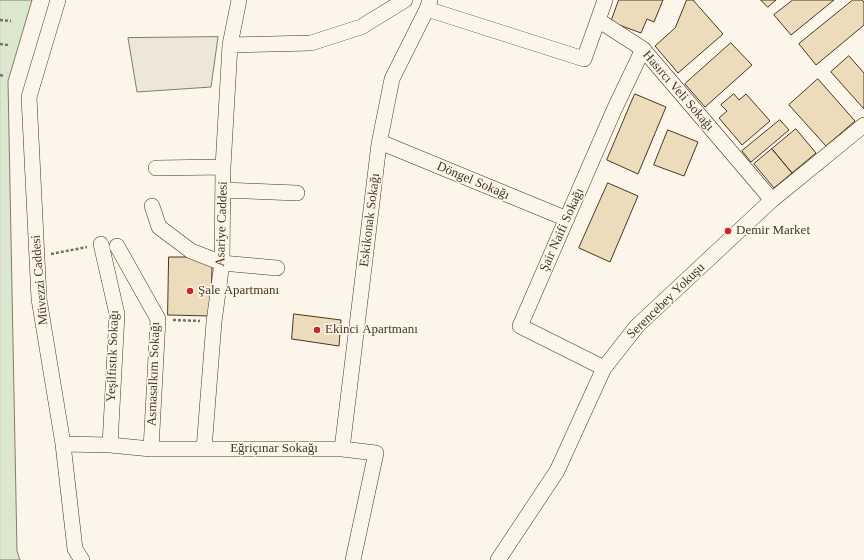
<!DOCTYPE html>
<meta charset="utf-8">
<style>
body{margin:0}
canvas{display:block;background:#fbf6e9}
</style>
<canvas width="864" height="560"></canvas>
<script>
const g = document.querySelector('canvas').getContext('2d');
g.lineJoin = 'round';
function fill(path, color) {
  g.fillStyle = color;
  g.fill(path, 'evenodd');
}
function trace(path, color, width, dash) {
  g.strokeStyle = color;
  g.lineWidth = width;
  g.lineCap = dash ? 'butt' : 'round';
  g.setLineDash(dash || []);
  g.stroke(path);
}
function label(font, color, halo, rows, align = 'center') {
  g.font = font + ' "Times New Roman",serif';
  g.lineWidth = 3;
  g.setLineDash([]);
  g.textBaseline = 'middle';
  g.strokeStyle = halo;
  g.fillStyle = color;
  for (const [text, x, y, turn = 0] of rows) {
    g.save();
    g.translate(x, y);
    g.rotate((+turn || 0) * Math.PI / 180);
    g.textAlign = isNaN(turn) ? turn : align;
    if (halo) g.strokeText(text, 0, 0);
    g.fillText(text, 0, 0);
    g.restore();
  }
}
const green = new Path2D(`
 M 0,0 L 32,0 L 8,81 L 17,551 L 20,560 L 0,560 Z`);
fill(green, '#dce7d0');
trace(green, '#887966', 1);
const parking = new Path2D(`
 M 218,37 L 211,87 L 137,92 L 128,38 Z`);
fill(parking, '#ede7d9');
trace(parking, '#887966', 1);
const building = new Path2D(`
 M 619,0 L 663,0 L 654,22 L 647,19 L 641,33 L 611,22 Z
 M 687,0 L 693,0 L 723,34 L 678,73 L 655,46 L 675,28 Z
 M 761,0 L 776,0 L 768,7 Z
 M 793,0 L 834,0 L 791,35 L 774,15 Z
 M 853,0 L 862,0 L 864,2 L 864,25 L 816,65 L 799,44 Z
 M 731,43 L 752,65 L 705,107 L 685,84 Z
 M 849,56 L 864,73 L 864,109 L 831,72 Z
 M 818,79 L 855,121 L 826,146 L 789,105 Z
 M 635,94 L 666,107 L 638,174 L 607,160 Z
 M 734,94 L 739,100 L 746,94 L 770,121 L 742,145 L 719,118 L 727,111 L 721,105 Z
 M 780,120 L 789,130 L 751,162 L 742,151 Z
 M 796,129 L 816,153 L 792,173 L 772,149 Z
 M 668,130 L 698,142 L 684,176 L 654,165 Z
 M 772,149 L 792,173 L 774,188 L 754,164 Z
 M 608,183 L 638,196 L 610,262 L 579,248 Z
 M 169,257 L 189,257 L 212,266 L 211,316 L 168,315 Z
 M 294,314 L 341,320 L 339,346 L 292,339 Z`);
fill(building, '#ecdcbc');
trace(building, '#4a3520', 1);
const minor = new Path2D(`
 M 58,0 L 29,97 L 39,299 L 63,444 L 75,549 L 82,560
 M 427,9 L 584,59 L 598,20 L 643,49 L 772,200
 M 598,20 L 605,0
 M 230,45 L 311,43 L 361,27 L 405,0
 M 380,142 L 567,219
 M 156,168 L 223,167
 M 223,190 L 297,193
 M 152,206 L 159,227 L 191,251 L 222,263 L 277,268
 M 101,244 L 117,314 L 110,445
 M 117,246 L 158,319 L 151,449
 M 604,368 L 520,326 L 614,110 L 643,49
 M 63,444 L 110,445 L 151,449 L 342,449 L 376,453 L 353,560
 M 204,449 L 214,322 L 222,263 L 223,167 L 230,45 L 239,0
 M 342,449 L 379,144 L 392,79 L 427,9 L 430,0
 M 498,560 L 557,471 L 604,368 L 637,326 L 772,200 L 864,125`);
trace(minor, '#4a3520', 16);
trace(new Path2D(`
 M 0,20 L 11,21
 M 0,44 L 8,45
 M 0,75 L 4,76
 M 51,254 L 87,247
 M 173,320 L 200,321`), '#7f6f5c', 2.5, [3, 2]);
trace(minor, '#fbf6e9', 15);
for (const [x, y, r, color] of [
 [728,231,4,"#c62828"],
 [190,291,4,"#c62828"],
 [317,330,4,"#c62828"]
]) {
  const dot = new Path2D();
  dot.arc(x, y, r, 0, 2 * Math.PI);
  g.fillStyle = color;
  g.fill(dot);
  trace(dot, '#fbf6e9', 1.5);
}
label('13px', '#4a3520', '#fbf6e9', [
 ["Hasırcı Veli Sokağı",678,91,49],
 ["Döngel Sokağı",473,181,23],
 ["Eskikonak Sokağı",370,220,-83],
 ["Asariye Caddesi",222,224,-88],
 ["Şair Naifi Sokağı",562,230,-66],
 ["Müvezzi Caddesi",40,280,-95],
 ["Serencebey Yokuşu",666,301,-44],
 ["Yeşilfıstık Sokağı",113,356,-88],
 ["Asmasalkım Sokağı",154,374,-88],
 ["Eğriçınar Sokağı",274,449]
]);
label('13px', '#4a3520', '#fbf6e9', [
 ["Demir Market",736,231],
 ["Şale Apartmanı",198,291],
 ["Ekinci Apartmanı",325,330]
], 'left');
</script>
